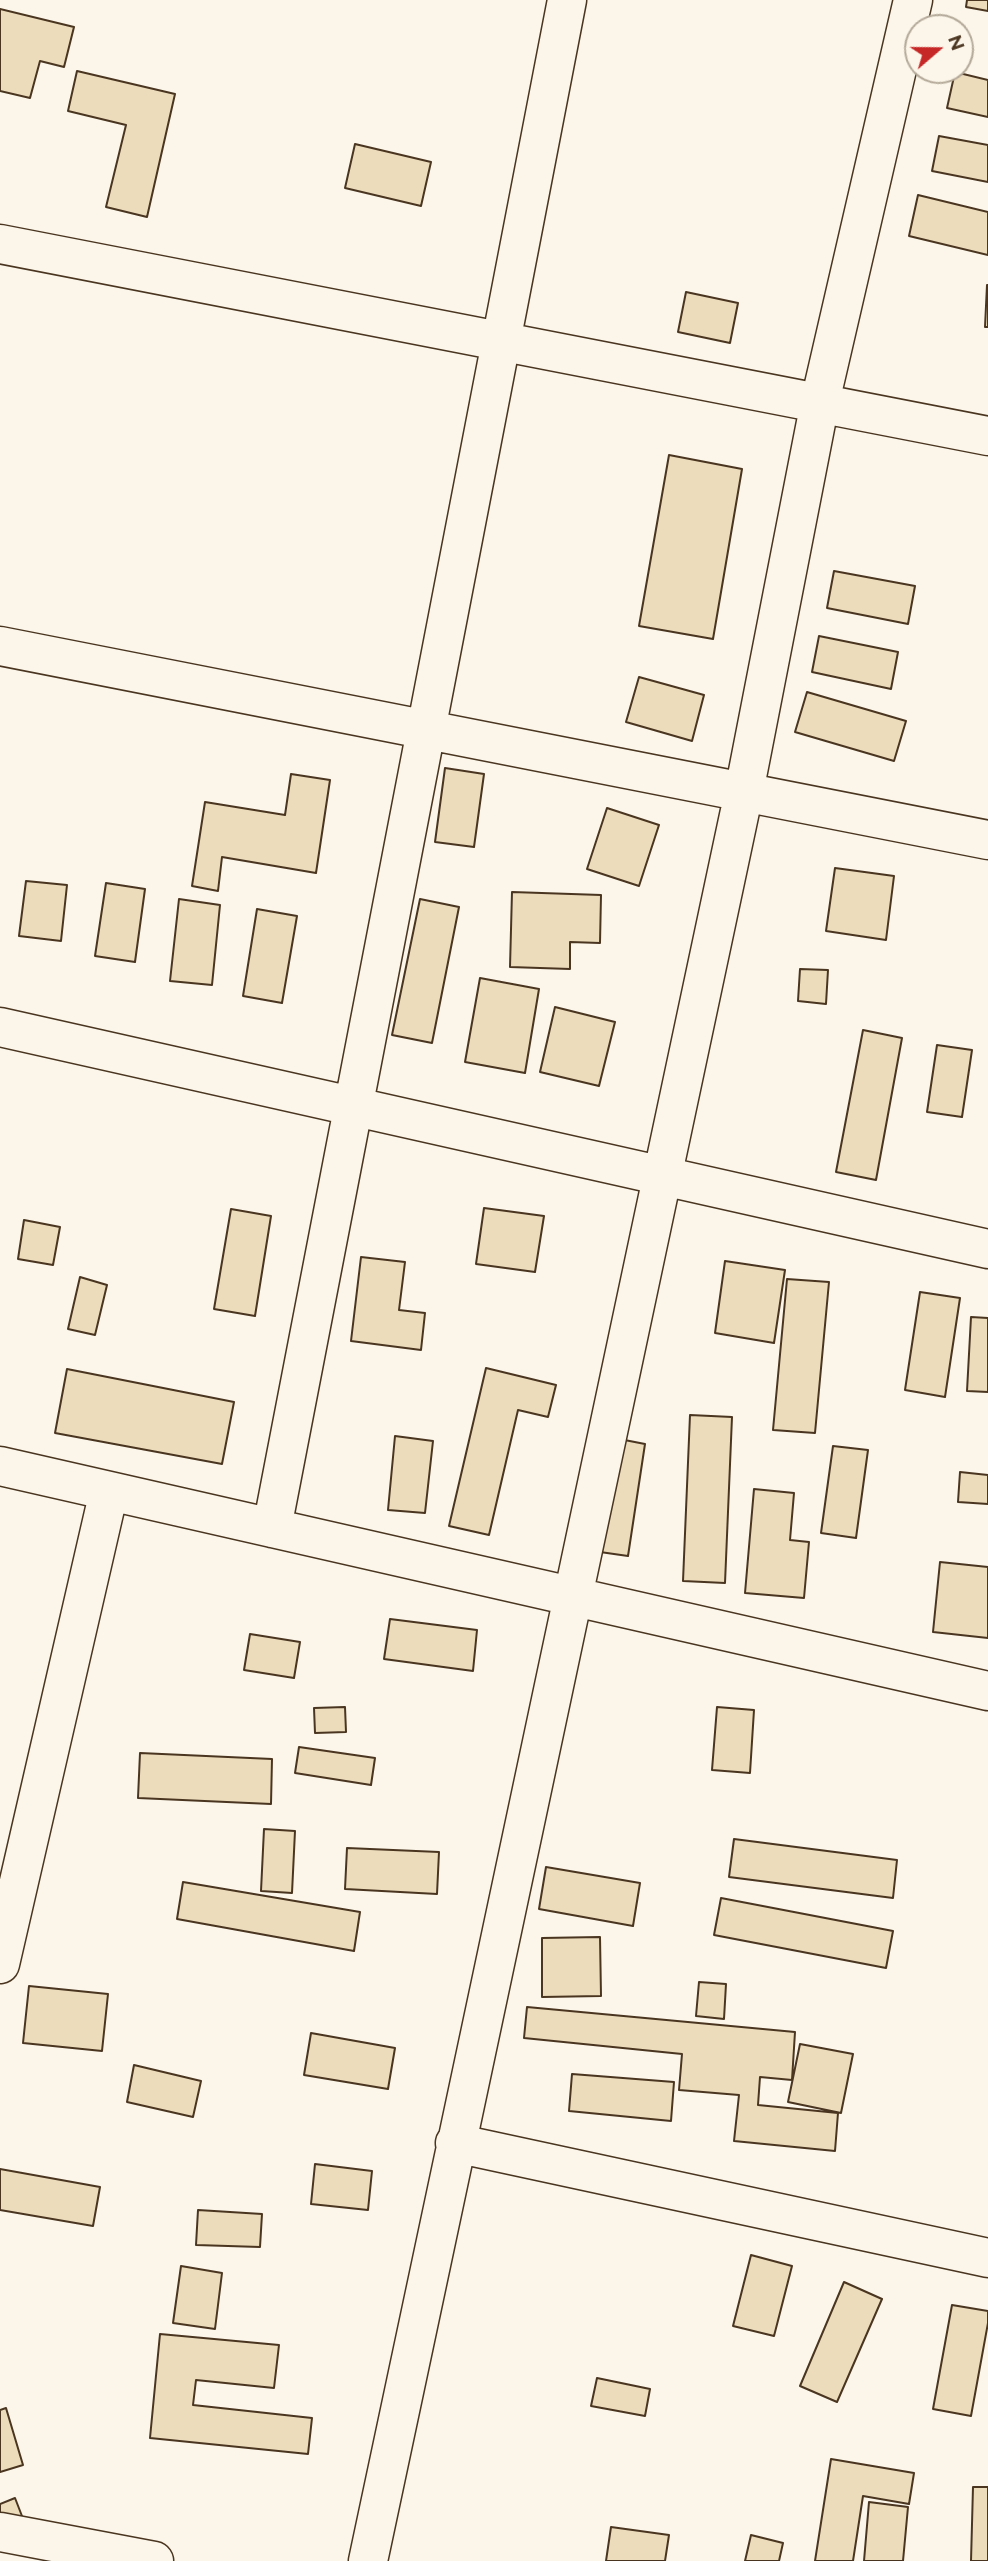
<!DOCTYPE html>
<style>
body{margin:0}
#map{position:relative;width:988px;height:2561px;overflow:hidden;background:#fbf6e9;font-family:Raleway,sans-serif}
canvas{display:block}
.north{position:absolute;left:904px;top:14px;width:70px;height:70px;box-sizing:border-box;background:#fbf6e9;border:2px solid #b4a999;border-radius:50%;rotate:70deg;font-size:19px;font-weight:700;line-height:28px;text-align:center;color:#4a3520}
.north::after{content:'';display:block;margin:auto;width:24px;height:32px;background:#c62828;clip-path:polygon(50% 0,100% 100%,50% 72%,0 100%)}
</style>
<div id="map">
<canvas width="988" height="2561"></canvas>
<div class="north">N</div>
</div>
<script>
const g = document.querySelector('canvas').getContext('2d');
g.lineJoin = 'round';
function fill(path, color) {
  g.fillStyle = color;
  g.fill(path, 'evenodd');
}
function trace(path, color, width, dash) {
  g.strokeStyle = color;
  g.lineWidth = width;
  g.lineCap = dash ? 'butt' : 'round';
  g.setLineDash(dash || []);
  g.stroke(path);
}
const building = new Path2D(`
 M 967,0 L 988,0 L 988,11 L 966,7 Z
 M 0,9 L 74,27 L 64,67 L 40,61 L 30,98 L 0,91 Z
 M 77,71 L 175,94 L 147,217 L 106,207 L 126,125 L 68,111 Z
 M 955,72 L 988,80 L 988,117 L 947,108 Z
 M 939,136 L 988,145 L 988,182 L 932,171 Z
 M 355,144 L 431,162 L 421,206 L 345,188 Z
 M 918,195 L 988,212 L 988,255 L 909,236 Z
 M 987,285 L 988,285 L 988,327 L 985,327 Z
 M 686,292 L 738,303 L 730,343 L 678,332 Z
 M 669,455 L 742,469 L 713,639 L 639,626 Z
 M 834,571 L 915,586 L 908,624 L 827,608 Z
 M 819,636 L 898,652 L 891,689 L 812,672 Z
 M 639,677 L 704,695 L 692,741 L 626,722 Z
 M 807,692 L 906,721 L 894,761 L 795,732 Z
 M 445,768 L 484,774 L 474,847 L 435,842 Z
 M 291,774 L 330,780 L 316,873 L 222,857 L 218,891 L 192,886 L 205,802 L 285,815 Z
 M 607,808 L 659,825 L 639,886 L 587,869 Z
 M 835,868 L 894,876 L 886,940 L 826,931 Z
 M 26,881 L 67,885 L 61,941 L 19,936 Z
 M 106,883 L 145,889 L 135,962 L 95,956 Z
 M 512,892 L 601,895 L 600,943 L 570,942 L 570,969 L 510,967 Z
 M 179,899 L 220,905 L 212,985 L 170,981 Z
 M 420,899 L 459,907 L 432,1043 L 392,1035 Z
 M 257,909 L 297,916 L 282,1003 L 243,996 Z
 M 800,969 L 828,970 L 826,1004 L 798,1001 Z
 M 480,978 L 539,989 L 525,1073 L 465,1062 Z
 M 555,1007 L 615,1022 L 599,1086 L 540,1072 Z
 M 863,1030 L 902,1038 L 876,1180 L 836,1172 Z
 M 937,1045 L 972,1050 L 962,1117 L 927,1112 Z
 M 484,1208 L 544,1216 L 535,1272 L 476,1264 Z
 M 231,1209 L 271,1216 L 255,1316 L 214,1309 Z
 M 24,1220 L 60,1227 L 53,1265 L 18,1259 Z
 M 361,1257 L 405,1262 L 399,1310 L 425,1313 L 421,1350 L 351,1341 Z
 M 725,1261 L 785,1270 L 774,1343 L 715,1333 Z
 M 80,1277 L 107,1285 L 95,1335 L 68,1329 Z
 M 787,1279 L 829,1282 L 815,1433 L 773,1430 Z
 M 920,1292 L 960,1298 L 945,1397 L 905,1390 Z
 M 971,1317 L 988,1318 L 988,1392 L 967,1391 Z
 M 486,1368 L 556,1385 L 548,1417 L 518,1410 L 489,1535 L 449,1526 Z
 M 67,1369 L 234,1402 L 222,1464 L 55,1433 Z
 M 690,1415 L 732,1417 L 725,1583 L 683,1581 Z
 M 395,1436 L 433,1441 L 425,1513 L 388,1510 Z
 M 604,1436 L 645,1444 L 628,1556 L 586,1550 Z
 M 833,1446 L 868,1450 L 856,1538 L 821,1533 Z
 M 960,1472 L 988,1475 L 988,1504 L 958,1502 Z
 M 754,1489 L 794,1493 L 790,1540 L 809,1542 L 804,1598 L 745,1593 Z
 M 940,1562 L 988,1567 L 988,1638 L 933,1632 Z
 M 390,1619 L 477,1630 L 473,1671 L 384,1659 Z
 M 250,1634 L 300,1642 L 294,1678 L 244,1670 Z
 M 345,1707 L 346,1732 L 315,1733 L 314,1708 Z
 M 717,1707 L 754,1710 L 750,1773 L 712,1770 Z
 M 299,1747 L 375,1758 L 371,1785 L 295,1773 Z
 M 140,1753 L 272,1759 L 271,1804 L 138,1798 Z
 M 264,1829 L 295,1831 L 292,1893 L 261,1891 Z
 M 734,1839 L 897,1860 L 893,1898 L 729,1877 Z
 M 347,1848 L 439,1852 L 437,1894 L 345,1889 Z
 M 546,1867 L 640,1883 L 633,1926 L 539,1909 Z
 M 183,1882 L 360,1912 L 354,1951 L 177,1919 Z
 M 721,1898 L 893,1931 L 886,1968 L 714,1935 Z
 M 600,1937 L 601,1996 L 542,1997 L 542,1938 Z
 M 699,1982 L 726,1984 L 724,2019 L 696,2016 Z
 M 29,1986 L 108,1994 L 102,2051 L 23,2043 Z
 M 527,2007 L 795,2032 L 792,2080 L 760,2077 L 758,2105 L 838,2113 L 835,2151 L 734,2141 L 739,2095 L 679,2090 L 682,2054 L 524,2038 Z
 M 311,2033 L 395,2048 L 388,2089 L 304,2075 Z
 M 800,2044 L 853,2054 L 841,2113 L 788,2102 Z
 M 134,2065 L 201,2081 L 193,2117 L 127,2102 Z
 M 572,2074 L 674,2082 L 671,2121 L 569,2111 Z
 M 315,2164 L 372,2171 L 368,2210 L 311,2204 Z
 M 0,2169 L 100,2187 L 93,2226 L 0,2210 Z
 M 198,2210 L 262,2214 L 260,2247 L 196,2245 Z
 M 751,2255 L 792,2266 L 774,2336 L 733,2326 Z
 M 181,2266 L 222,2273 L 215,2329 L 173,2323 Z
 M 844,2282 L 882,2299 L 837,2402 L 800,2386 Z
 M 952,2305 L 988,2311 L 988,2323 L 971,2416 L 933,2409 Z
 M 160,2334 L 279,2345 L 274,2388 L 196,2380 L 193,2405 L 312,2418 L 308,2454 L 150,2438 Z
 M 597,2378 L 650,2389 L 645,2416 L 591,2406 Z
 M 6,2408 L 23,2465 L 0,2472 L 0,2410 Z
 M 831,2459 L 914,2473 L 909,2504 L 863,2496 L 853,2561 L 815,2561 Z
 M 973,2487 L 988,2487 L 988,2561 L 971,2561 Z
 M 15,2498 L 27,2529 L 0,2539 L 0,2504 Z
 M 869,2502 L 908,2507 L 903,2561 L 864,2561 Z
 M 611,2527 L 669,2535 L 665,2561 L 606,2561 Z
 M 751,2535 L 783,2543 L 779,2561 L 745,2561 Z`);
fill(building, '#ecdcbc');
trace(building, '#4a3520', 2);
const street = new Path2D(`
 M 0,244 L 988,436
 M 0,646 L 988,840
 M 0,1027 L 988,1249
 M 0,1466 L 988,1691
 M 272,1528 L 567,0
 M 0,1964 L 109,1491
 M 455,2143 L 988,2258
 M 0,2532 L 154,2561
 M 368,2561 L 744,792 L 820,402 L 913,0`);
trace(street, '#4a3520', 41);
trace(street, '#fbf6e9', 38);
</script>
